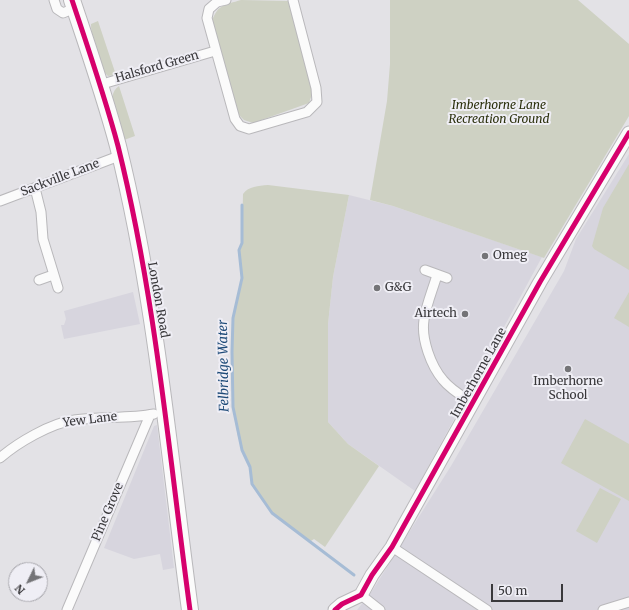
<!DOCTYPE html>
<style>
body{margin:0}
#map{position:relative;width:629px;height:610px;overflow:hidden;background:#e3e2e6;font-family:Merriweather,serif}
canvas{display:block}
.north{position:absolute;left:8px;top:562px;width:40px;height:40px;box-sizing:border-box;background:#efeef5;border:1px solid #a6a5ab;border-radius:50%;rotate:227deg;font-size:11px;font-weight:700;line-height:16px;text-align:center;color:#39383b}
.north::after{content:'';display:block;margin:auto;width:14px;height:18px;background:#747477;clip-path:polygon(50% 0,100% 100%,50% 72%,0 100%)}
.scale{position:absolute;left:491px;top:584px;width:72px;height:18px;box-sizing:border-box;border:2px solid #39383b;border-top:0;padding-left:5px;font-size:12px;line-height:14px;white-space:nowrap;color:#39383b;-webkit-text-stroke:3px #efeef5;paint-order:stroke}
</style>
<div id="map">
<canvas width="629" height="610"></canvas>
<div class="north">N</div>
<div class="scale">50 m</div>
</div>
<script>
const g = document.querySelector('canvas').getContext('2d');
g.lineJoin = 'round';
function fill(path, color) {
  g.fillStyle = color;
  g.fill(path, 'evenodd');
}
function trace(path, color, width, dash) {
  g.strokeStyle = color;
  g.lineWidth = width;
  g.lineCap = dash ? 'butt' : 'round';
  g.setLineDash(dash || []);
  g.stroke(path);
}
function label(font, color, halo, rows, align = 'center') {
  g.font = font + ' Merriweather,serif';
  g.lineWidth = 4;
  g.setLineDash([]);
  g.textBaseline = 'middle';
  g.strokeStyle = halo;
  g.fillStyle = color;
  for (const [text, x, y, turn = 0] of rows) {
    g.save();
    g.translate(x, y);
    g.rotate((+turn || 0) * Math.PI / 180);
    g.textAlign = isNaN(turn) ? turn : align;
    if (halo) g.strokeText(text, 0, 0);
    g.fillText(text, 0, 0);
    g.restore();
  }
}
fill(new Path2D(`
 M 629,154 L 629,610 L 357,610 L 372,591 L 451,466 L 564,271 L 576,239 Z
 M 349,195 L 393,206 L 542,257 L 415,491 L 348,444 L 328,422 L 328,324 L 333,277 Z
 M 133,292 L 140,324 L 64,339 L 61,325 L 64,325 L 66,319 L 64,311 Z
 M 157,425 L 174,568 L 163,570 L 160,554 L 134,559 L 104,548 L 154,426 Z`), '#d7d5de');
fill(new Path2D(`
 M 241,0 L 289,1 L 313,91 L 309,103 L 253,123 L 244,120 L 237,113 L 212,21 C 218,4 225,5 241,0 Z
 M 390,0 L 578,0 L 629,44 L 629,116 L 544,258 L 393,206 L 370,200 L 387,101 L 390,64 Z
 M 98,21 L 116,75 L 108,76 C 97,67 91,37 91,24 Z
 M 119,86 L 135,136 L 124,140 C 119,125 103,97 119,86 Z
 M 629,164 L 629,270 L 594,249 L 592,246 L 603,208 Z
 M 268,185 L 349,195 L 333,277 L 328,324 L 328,422 L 348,444 L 379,466 L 325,547 L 314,539 L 311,541 L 298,534 L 272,513 L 255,489 L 252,484 L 250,467 L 238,437 L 233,407 L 232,325 L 242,278 L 240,262 L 239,250 L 242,243 L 243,194 C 249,186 258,186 268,185 Z
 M 629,292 L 629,327 L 614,318 Z
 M 585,419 L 629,444 L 629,501 L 561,463 Z
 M 600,488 L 621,499 L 597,543 L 576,531 Z`), '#ced1c3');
trace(new Path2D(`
 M 242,205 L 242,243 L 239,250 L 242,278 L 233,318 L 232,352 L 233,407 L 242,450 L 250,467 L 252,484 L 272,513 L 354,575`), '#a6bcd5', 3);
const street = new Path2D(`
 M 54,0 L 57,9 L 63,13 L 75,8
 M 226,0 L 217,2 L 209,9 L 207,18 L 235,119 L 240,126 L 249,129 L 307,112 L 317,102 L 316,88 L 293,0
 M 99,85 L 215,51
 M 35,188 L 41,212 L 43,239 L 58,288
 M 0,201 L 119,156
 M 425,270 L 447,278
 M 437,275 C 433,289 426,305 424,320 C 421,339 431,366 443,380 C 451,390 462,396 473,403
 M 39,280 L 53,275
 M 0,458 C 17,443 51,423 74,420 C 100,416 128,419 154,414
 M 392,547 L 487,610
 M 361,595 L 380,610
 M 67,610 L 150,415
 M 603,610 L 629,602`);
const secondary = new Path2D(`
 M 335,610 L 342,604 L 361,595 L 372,575 L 392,547 L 540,282 L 629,133`);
const highway = new Path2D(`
 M 72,0 C 88,48 105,97 118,146 C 156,299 169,455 190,610`);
trace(street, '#b9b8bb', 11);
trace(secondary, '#b9b8bb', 15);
trace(highway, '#b9b8bb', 18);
trace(street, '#fbfbfb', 9);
trace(secondary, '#fbfbfb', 13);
trace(highway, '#fbfbfb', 16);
trace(new Path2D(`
 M 72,0 C 88,48 105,97 118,146 C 156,299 169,455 190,610
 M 335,610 L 342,604 L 361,595 L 372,575 L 392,547 L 540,282 L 629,133`), '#d6006c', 5);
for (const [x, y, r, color] of [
 [485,256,4,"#747477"],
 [377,288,4,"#747477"],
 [465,314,4,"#747477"],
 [568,369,4,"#747477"]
]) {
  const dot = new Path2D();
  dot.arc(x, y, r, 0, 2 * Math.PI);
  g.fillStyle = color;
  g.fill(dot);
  trace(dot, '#efeef5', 1.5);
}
label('12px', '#39383b', '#efeef5', [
 ["Halsford Green",157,67,-16],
 ["Sackville Lane",60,178,-21],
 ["London Road",158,300,80],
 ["Imberhorne Lane",479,373,-61],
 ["Yew Lane",90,420,-7],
 ["Pine Grove",108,512,-67]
]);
label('italic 12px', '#2b300c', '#efeef5', [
 ["Imberhorne Lane",499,106],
 ["Recreation Ground",499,120]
]);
label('12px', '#39383b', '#efeef5', [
 ["Omeg",493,256],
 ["G&G",385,288],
 ["Airtech",457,314,"right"],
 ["Imberhorne",568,382,"center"],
 ["School",568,396,"center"]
], 'left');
label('italic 13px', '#1d4a78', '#efeef5', [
 ["Felbridge Water",224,366,-91]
]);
</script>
